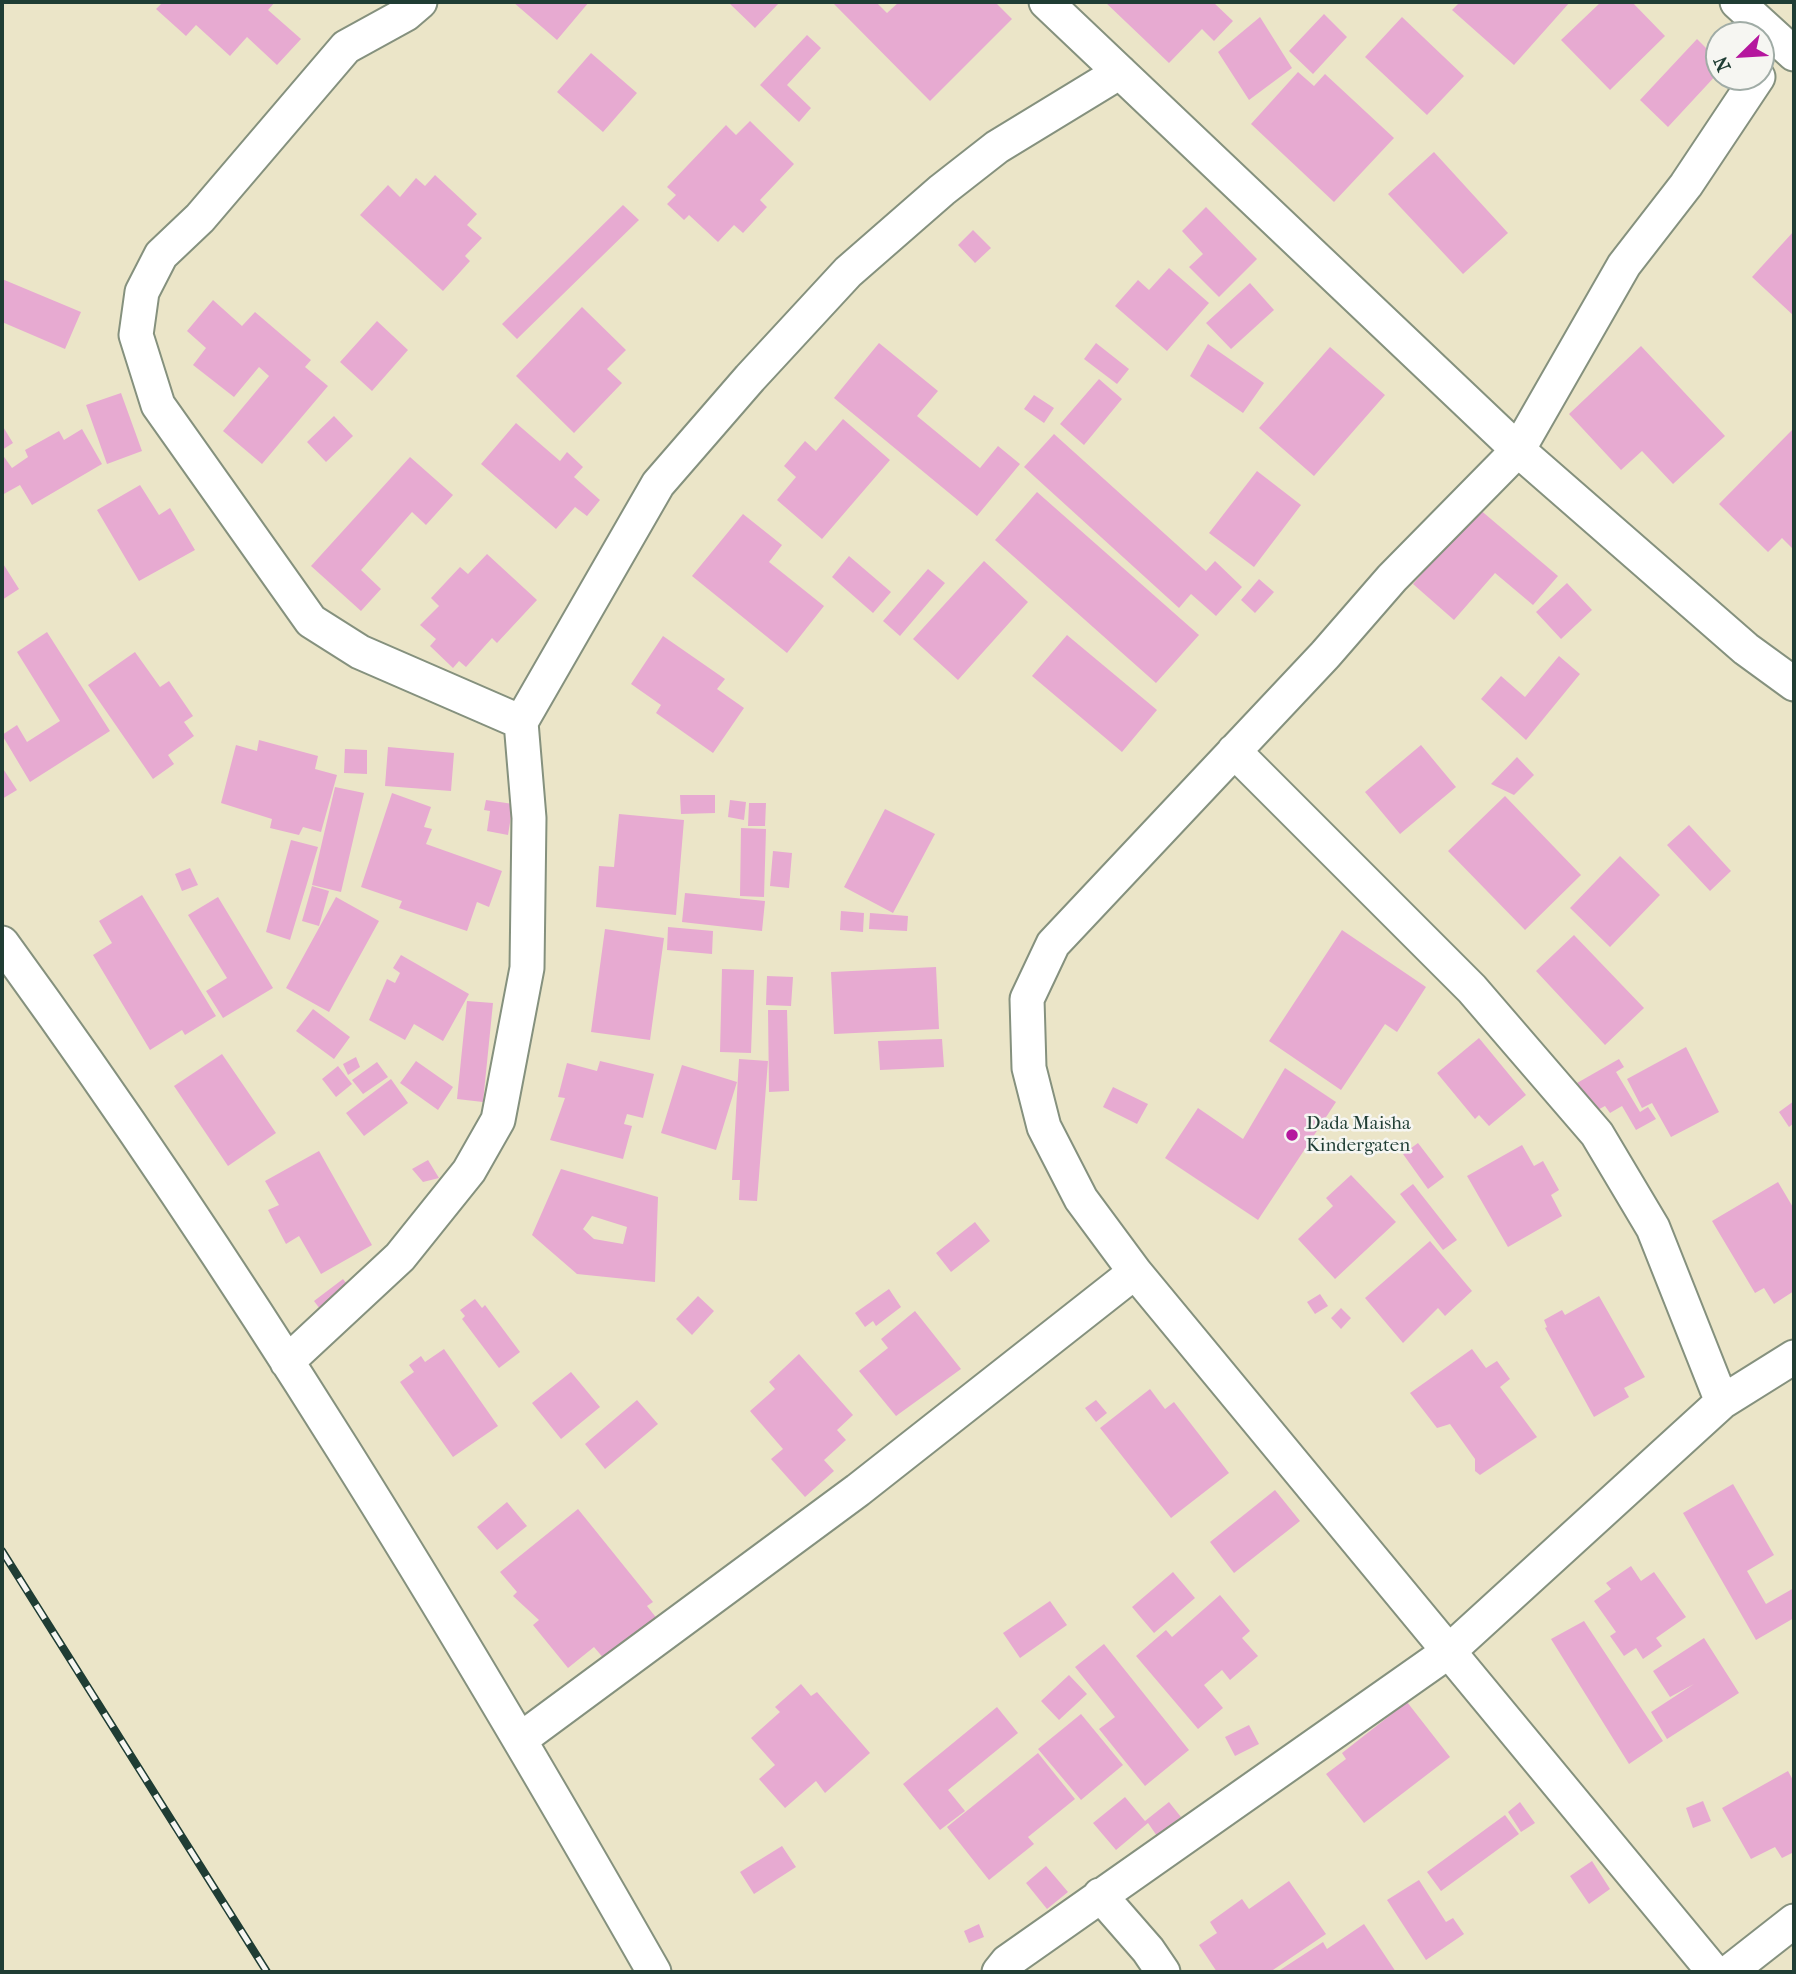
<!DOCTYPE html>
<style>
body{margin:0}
#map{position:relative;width:1796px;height:1974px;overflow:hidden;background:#ebe5c8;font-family:"IM FELL French Canon",serif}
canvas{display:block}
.frame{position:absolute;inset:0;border:4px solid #1f3d34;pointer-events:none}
.north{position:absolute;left:1705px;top:21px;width:70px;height:70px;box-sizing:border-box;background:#f6f6f2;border:2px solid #a0aca6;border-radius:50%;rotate:246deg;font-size:19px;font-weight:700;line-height:28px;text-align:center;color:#1f3d34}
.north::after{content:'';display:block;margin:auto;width:24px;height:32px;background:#b5179e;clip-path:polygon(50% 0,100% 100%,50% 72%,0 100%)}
</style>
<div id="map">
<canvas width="1796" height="1974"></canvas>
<div class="frame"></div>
<div class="north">N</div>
</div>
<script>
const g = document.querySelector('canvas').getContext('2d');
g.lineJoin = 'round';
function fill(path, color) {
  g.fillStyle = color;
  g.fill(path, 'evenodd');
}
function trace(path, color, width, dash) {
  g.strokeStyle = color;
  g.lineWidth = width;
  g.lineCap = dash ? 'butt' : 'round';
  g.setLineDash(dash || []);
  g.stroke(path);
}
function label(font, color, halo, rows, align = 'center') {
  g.font = font + ' "IM FELL French Canon",serif';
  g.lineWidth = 5;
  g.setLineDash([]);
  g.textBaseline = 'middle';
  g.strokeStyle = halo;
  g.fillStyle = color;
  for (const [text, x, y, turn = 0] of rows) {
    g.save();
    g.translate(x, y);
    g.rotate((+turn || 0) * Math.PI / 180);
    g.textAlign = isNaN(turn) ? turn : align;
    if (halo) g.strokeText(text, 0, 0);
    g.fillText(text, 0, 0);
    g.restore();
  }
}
fill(new Path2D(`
 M 163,2 L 275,2 L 268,10 L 301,39 L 277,65 L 247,37 L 230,56 L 196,25 L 186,36 L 156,9 Z
 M 513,2 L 589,2 L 557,40 Z
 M 728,2 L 780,2 L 755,28 Z
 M 832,2 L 876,2 L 887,13 L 899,2 L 995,2 L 1012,19 L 930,101 Z
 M 1105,2 L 1213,2 L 1233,21 L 1214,41 L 1202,29 L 1169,63 Z
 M 1460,2 L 1570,2 L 1514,65 L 1452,10 Z
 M 1601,2 L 1632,2 L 1665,36 L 1610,90 L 1561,40 Z
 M 1324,14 L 1347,37 L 1313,74 L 1289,51 Z
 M 1260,17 L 1292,68 L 1249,100 L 1218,52 Z
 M 1402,17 L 1464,76 L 1427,115 L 1365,57 Z
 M 807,35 L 821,48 L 787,85 L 811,108 L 799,122 L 760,85 Z
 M 1697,39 L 1719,61 L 1719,72 L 1668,127 L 1640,100 Z
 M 591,53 L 637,93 L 603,132 L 557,92 Z
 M 1298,72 L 1314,86 L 1325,74 L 1394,138 L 1334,202 L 1251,124 Z
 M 750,121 L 794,164 L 760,200 L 767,207 L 743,233 L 734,225 L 718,242 L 689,215 L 684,220 L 667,204 L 676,195 L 667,187 L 726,125 L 736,135 Z
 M 1434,152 L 1508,233 L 1463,274 L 1388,194 Z
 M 435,175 L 477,214 L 467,225 L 482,238 L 465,256 L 470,261 L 443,291 L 360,215 L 388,185 L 400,197 L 416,178 L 425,186 Z
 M 623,205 L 639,220 L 517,339 L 502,324 Z
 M 1206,207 L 1257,259 L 1219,297 L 1189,267 L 1203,254 L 1182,231 Z
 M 973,230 L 991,248 L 975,263 L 958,245 Z
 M 1794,231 L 1794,316 L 1752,277 Z
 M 1169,268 L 1209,303 L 1167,351 L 1115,306 L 1138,280 L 1149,290 Z
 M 2,279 L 81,312 L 65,349 L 2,322 Z
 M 1250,283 L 1274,310 L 1231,349 L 1206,323 Z
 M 213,300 L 242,326 L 255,312 L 311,360 L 305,367 L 328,386 L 262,464 L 223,431 L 269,376 L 259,367 L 234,397 L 193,365 L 206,348 L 187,331 Z
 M 582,307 L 626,350 L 607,369 L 622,383 L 574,433 L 516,376 Z
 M 377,321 L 408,350 L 372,391 L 340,362 Z
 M 879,343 L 938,391 L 917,416 L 980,468 L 998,446 L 1020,464 L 977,516 L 834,398 Z
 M 1096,343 L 1129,369 L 1117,384 L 1084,359 Z
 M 1208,344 L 1264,383 L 1243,413 L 1190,376 Z
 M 1641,346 L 1725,436 L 1673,484 L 1642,451 L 1621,470 L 1569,414 Z
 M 1330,347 L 1385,395 L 1314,476 L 1259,428 Z
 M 1099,379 L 1122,399 L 1084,445 L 1060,424 Z
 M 121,393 L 142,451 L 107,464 L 86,405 Z
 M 1034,395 L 1054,408 L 1044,423 L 1024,409 Z
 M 334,416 L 353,436 L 326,462 L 307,442 Z
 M 843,419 L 890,460 L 822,539 L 777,500 L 796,477 L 784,466 L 805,441 L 816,451 Z
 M 516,423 L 560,461 L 567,452 L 583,467 L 574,477 L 600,500 L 587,516 L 575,507 L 556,529 L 481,464 Z
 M 2,425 L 13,443 L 2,450 Z
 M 1794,428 L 1794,550 L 1782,538 L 1768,552 L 1719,504 Z
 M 82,429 L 102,464 L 32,505 L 20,485 L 2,495 L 2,454 L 12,468 L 28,457 L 25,450 L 59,431 L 64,440 Z
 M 1054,434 L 1206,571 L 1215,561 L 1242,587 L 1216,616 L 1191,594 L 1179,608 L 1024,467 Z
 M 410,457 L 453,495 L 426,525 L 412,512 L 361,570 L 381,589 L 361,611 L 311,566 Z
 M 1257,471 L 1301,505 L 1254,567 L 1209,533 Z
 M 140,485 L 159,515 L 170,508 L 195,550 L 139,581 L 97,510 Z
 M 1037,492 L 1199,635 L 1156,683 L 995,540 Z
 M 1478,508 L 1558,576 L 1533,605 L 1495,573 L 1454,620 L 1413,584 Z
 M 743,514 L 782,545 L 769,562 L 824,606 L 787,653 L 692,576 Z
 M 487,554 L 537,600 L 497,643 L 492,638 L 466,667 L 459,661 L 453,668 L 430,646 L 436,639 L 420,625 L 439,606 L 431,598 L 460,567 L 468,574 Z
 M 849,556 L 891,592 L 873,613 L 832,577 Z
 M 984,561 L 1028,602 L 958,680 L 913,639 Z
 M 2,562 L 19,589 L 2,600 Z
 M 928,569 L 945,583 L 900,636 L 883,621 Z
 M 1259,579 L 1274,592 L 1255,613 L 1241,600 Z
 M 1567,583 L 1592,610 L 1561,639 L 1536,612 Z
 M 47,632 L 110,731 L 30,782 L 2,735 L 17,725 L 27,742 L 60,721 L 17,652 Z
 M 1067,635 L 1157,710 L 1122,752 L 1032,676 Z
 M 663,636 L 725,679 L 717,689 L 744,708 L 713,753 L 656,713 L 661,705 L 631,684 Z
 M 135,652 L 160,687 L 169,681 L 193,716 L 184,722 L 194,736 L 168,755 L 174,764 L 153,779 L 88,685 Z
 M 1559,656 L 1580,674 L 1526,740 L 1481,699 L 1501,676 L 1525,697 Z
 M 259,740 L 318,756 L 315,769 L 337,775 L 321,832 L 303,827 L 299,835 L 270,828 L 272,819 L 221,803 L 236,745 L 257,751 Z
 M 1421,745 L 1456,787 L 1400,834 L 1365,792 Z
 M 388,747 L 454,753 L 451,791 L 385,786 Z
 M 345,749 L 367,750 L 367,774 L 344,773 Z
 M 1517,757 L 1534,775 L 1514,795 L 1491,784 Z
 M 2,767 L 17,790 L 2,799 Z
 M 335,787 L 364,793 L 341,892 L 312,885 Z
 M 392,793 L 431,807 L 424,827 L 432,829 L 426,844 L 502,871 L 489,907 L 477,902 L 467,931 L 399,908 L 402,901 L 361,887 Z
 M 680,795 L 715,795 L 715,813 L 681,814 Z
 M 1505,796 L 1581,875 L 1525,930 L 1448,851 Z
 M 486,800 L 513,804 L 508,835 L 487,831 L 490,811 L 484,810 Z
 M 730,800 L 746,802 L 744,820 L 728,817 Z
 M 749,803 L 766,803 L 765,826 L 748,826 Z
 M 885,809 L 935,834 L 893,913 L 844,887 Z
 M 619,814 L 684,820 L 676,915 L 596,907 L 599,866 L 614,867 Z
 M 1689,825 L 1731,871 L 1710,891 L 1667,845 Z
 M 741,828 L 766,829 L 764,897 L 740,896 Z
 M 291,840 L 318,847 L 290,940 L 266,932 Z
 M 773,851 L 792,853 L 789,888 L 770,886 Z
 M 1620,856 L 1660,895 L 1610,947 L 1570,908 Z
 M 190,868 L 198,885 L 182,891 L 175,874 Z
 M 312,886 L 329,891 L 319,926 L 302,921 Z
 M 685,893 L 765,901 L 762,931 L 682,922 Z
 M 142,895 L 216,1016 L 185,1035 L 182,1030 L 150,1050 L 93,955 L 112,943 L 99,921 Z
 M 218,897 L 273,988 L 223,1018 L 206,991 L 227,978 L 188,915 Z
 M 336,897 L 379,921 L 329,1012 L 286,988 Z
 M 841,911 L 864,913 L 863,932 L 840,930 Z
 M 870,913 L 908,916 L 907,931 L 869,929 Z
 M 668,927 L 713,931 L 712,954 L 667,950 Z
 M 605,929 L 664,938 L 650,1040 L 591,1032 Z
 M 1342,930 L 1426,987 L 1397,1032 L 1385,1024 L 1341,1090 L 1269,1041 Z
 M 1574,935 L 1644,1008 L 1605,1045 L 1536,971 Z
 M 401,955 L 469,994 L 443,1041 L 414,1024 L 405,1040 L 369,1020 L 387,979 L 395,983 L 400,973 L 393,968 Z
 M 936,967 L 939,1029 L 834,1034 L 831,972 Z
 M 722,969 L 754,970 L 751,1053 L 720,1052 Z
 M 767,976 L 793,977 L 791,1006 L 766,1005 Z
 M 467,1001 L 493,1003 L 483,1102 L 457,1099 Z
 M 313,1009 L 350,1037 L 334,1059 L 296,1031 Z
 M 768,1010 L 787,1010 L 789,1091 L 769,1092 Z
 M 1479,1038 L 1526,1095 L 1489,1126 L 1479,1115 L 1475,1119 L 1437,1073 Z
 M 942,1039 L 944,1067 L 880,1070 L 878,1041 Z
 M 1686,1047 L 1719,1112 L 1671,1137 L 1652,1103 L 1642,1108 L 1627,1079 Z
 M 222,1054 L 276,1133 L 228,1166 L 174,1086 Z
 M 356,1057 L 360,1067 L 348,1075 L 343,1064 Z
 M 739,1059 L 768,1061 L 757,1201 L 739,1200 L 740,1180 L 732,1180 Z
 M 1619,1059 L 1624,1067 L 1616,1072 L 1640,1112 L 1648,1107 L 1656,1119 L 1636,1130 L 1622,1106 L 1610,1113 L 1605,1106 L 1594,1112 L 1577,1083 Z
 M 416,1061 L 453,1087 L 438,1110 L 400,1083 Z
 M 600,1061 L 654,1074 L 643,1118 L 627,1114 L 624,1124 L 632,1126 L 623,1159 L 550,1140 L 565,1098 L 558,1097 L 567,1063 L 597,1071 Z
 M 377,1062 L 388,1077 L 363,1094 L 352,1080 Z
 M 682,1065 L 737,1082 L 716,1150 L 661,1133 Z
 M 338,1066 L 352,1084 L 336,1097 L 322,1079 Z
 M 1285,1068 L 1336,1102 L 1258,1220 L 1165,1158 L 1198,1108 L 1243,1139 Z
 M 391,1079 L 408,1103 L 364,1136 L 346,1113 Z
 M 1113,1087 L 1148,1104 L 1137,1124 L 1103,1107 Z
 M 1794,1101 L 1794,1123 L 1789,1127 L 1779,1112 Z
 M 1418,1143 L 1444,1177 L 1428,1189 L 1403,1154 Z
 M 1522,1145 L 1534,1166 L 1543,1161 L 1559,1190 L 1551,1195 L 1562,1216 L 1508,1247 L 1467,1176 Z
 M 319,1151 L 372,1245 L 321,1274 L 299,1236 L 286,1244 L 268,1210 L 279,1205 L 265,1181 Z
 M 428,1160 L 439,1178 L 423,1182 L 412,1169 Z
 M 561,1169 L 658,1197 L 655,1282 L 577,1274 L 532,1235 ZM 592,1216 L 627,1227 L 623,1244 L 594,1239 L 583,1229 Z
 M 1351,1175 L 1396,1222 L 1335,1279 L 1298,1239 L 1333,1206 L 1326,1198 Z
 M 1778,1182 L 1794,1209 L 1794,1291 L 1774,1304 L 1764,1288 L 1755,1293 L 1712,1221 Z
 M 1413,1184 L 1457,1240 L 1443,1250 L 1400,1194 Z
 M 975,1222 L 990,1241 L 951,1272 L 936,1253 Z
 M 1430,1241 L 1472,1291 L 1445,1316 L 1438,1308 L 1403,1343 L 1365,1298 Z
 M 343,1279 L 355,1295 L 326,1317 L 314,1301 Z
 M 889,1289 L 901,1307 L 876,1326 L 873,1321 L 865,1327 L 855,1313 Z
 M 1320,1294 L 1328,1306 L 1315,1314 L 1307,1302 Z
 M 698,1296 L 714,1311 L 692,1335 L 676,1319 Z
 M 1599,1296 L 1645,1377 L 1624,1388 L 1629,1397 L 1594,1417 L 1545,1328 L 1547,1327 L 1544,1320 L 1562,1310 L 1565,1315 Z
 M 475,1299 L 482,1308 L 485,1305 L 520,1352 L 499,1368 L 462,1319 L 465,1316 L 460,1310 Z
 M 1341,1308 L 1351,1318 L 1341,1329 L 1331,1318 Z
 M 915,1311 L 961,1369 L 896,1416 L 859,1371 L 888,1348 L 881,1339 Z
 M 444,1349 L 498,1426 L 453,1457 L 400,1382 L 414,1372 L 409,1365 L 421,1356 L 425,1362 Z
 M 1472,1349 L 1486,1368 L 1497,1361 L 1510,1379 L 1500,1387 L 1537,1437 L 1480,1475 L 1475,1471 L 1475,1459 L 1450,1424 L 1437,1428 L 1410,1393 Z
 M 799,1354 L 853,1415 L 837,1430 L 846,1440 L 824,1460 L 834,1471 L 805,1497 L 771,1459 L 783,1449 L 750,1411 L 775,1389 L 769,1382 Z
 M 571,1372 L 600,1407 L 561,1439 L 532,1403 Z
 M 1150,1389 L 1165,1409 L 1174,1402 L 1229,1473 L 1171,1518 L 1100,1428 Z
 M 637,1400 L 658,1424 L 605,1469 L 585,1444 Z
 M 1096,1400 L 1107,1413 L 1096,1422 L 1085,1408 Z
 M 1733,1484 L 1774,1555 L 1747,1571 L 1766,1604 L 1794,1588 L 1794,1618 L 1756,1640 L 1683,1513 Z
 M 1275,1490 L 1300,1521 L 1234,1573 L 1210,1542 Z
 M 507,1502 L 527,1526 L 497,1550 L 477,1527 Z
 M 578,1509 L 653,1602 L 647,1606 L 662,1625 L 611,1667 L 594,1647 L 568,1668 L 533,1625 L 539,1620 L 513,1596 L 517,1592 L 500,1572 Z
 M 1631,1566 L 1641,1581 L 1654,1572 L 1686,1617 L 1656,1638 L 1662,1646 L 1643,1659 L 1636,1648 L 1624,1656 L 1610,1636 L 1616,1632 L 1594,1601 L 1611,1589 L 1606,1583 Z
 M 1173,1572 L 1195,1598 L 1154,1633 L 1132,1607 Z
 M 1220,1595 L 1250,1631 L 1242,1638 L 1258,1656 L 1230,1680 L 1222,1670 L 1204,1685 L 1223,1708 L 1198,1729 L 1136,1656 L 1166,1630 L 1172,1637 Z
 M 1050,1601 L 1067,1625 L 1020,1658 L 1003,1633 Z
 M 1584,1621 L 1663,1741 L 1629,1764 L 1551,1639 Z
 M 1704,1638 L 1739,1693 L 1667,1739 L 1651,1712 L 1694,1684 L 1670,1697 L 1653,1671 Z
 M 1104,1644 L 1189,1750 L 1145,1786 L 1099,1729 L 1115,1717 L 1075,1667 Z
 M 1069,1675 L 1087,1694 L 1059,1720 L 1041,1701 Z
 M 801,1684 L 811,1696 L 817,1692 L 870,1753 L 825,1793 L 816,1781 L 785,1808 L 759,1779 L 775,1765 L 751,1738 L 780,1712 L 775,1707 Z
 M 1407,1702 L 1450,1757 L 1364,1823 L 1326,1774 L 1346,1759 L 1342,1753 Z
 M 997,1707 L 1018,1733 L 948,1790 L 965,1811 L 940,1830 L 903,1784 Z
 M 1081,1714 L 1123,1765 L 1081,1800 L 1038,1749 Z
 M 1249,1725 L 1259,1744 L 1235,1756 L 1225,1737 Z
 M 1038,1753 L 1075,1799 L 1028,1837 L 1034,1844 L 989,1880 L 947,1827 Z
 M 1788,1771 L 1794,1782 L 1794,1852 L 1782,1858 L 1775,1847 L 1751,1859 L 1722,1808 Z
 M 1125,1797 L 1145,1821 L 1169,1802 L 1181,1817 L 1157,1836 L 1148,1823 L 1116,1850 L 1093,1823 Z
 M 1703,1801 L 1711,1821 L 1693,1828 L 1686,1808 Z
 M 1520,1802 L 1535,1823 L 1521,1832 L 1508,1812 Z
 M 1505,1815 L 1519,1834 L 1441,1891 L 1427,1872 Z
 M 782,1846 L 796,1867 L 754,1894 L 740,1872 Z
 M 1592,1861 L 1610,1889 L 1589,1904 L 1570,1876 Z
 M 1046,1866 L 1068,1892 L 1047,1909 L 1026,1883 Z
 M 1419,1880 L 1446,1922 L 1453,1918 L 1464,1934 L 1426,1960 L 1387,1900 Z
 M 1289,1881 L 1326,1934 L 1270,1972 L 1217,1972 L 1199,1945 L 1217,1933 L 1210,1922 L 1242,1899 L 1249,1909 Z
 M 979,1924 L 984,1937 L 969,1943 L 964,1931 Z
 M 1364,1924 L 1396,1972 L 1277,1972 L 1323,1942 L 1327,1949 Z`), '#e7aad1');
const street = new Path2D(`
 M 420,2 L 406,14 L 346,47 L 200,218 L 161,255 L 142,292 L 136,335 L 158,405 L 311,621 L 360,652 L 521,722
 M 1046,2 L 1518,450 L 1746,649 L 1794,684
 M 1737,2 L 1794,54
 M 1234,751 L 1472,989 L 1597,1134 L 1653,1228 L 1722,1402
 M 2,943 C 241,1271 453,1619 654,1972
 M 287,1362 L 400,1257 L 469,1171 L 498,1120 L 527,968 L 529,818 L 521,722 L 658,484 L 750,378 L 848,272 L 942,190 L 997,147 L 1120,72
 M 521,1739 L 858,1490 L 1135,1272
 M 1100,1895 L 1148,1950 L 1163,1972
 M 999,1972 L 1007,1962 L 1448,1652 L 1722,1402 L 1794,1357
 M 1714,1972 L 1135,1272 L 1081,1199 L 1044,1127 L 1029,1068 L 1027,999 L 1053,944 L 1325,655 L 1392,578 L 1518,450 L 1624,265 L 1686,185 L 1758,77
 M 1729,1972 L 1794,1921`);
trace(street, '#85917e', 37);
trace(street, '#fff', 33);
const rail = new Path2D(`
 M 2,1551 L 267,1972`);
trace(rail, '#1f3d34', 8);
trace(rail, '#f6f6f2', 5, [16]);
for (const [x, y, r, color] of [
 [1292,1135,7,"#b5179e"]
]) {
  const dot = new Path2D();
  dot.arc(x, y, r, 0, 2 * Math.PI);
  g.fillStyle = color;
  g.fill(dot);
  trace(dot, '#f6f6f2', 2.5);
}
label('19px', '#1f3d34', '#f6f6f2', [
 ["Dada Maisha",1306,1124],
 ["Kindergaten",1306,1146]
], 'left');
</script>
